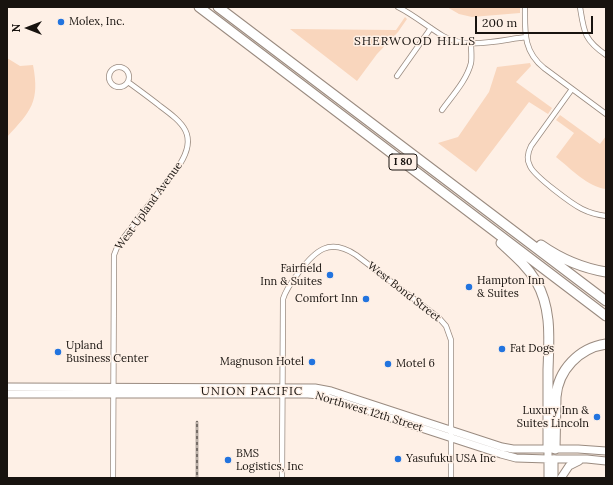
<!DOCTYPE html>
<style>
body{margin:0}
#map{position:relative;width:613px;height:485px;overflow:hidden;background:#fef0e6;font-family:Lora,serif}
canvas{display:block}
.frame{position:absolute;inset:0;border:8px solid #18130f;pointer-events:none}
.north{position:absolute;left:8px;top:8px;width:40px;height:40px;-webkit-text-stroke:3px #fef0e6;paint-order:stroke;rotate:270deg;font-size:11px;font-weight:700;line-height:16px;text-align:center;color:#18130f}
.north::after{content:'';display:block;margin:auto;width:14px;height:18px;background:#18130f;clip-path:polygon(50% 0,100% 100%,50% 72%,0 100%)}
.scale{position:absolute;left:475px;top:16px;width:118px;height:18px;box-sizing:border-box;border:2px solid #18130f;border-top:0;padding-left:5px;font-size:12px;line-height:14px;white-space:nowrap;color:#18130f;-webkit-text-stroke:3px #fef0e6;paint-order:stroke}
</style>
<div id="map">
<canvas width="613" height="485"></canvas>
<div class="frame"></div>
<div class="north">N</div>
<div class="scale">200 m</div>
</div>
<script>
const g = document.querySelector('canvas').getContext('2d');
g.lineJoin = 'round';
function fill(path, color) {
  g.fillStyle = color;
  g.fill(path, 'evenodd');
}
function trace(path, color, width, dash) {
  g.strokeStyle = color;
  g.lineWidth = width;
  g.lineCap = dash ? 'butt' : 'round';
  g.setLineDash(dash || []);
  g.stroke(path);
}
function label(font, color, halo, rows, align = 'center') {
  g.font = font + ' Lora,serif';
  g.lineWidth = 3;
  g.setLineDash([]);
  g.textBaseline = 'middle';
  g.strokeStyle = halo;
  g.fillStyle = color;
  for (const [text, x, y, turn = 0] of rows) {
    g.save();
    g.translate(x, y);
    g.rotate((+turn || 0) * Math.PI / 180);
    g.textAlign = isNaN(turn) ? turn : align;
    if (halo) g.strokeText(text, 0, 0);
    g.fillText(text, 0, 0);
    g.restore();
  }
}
fill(new Path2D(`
 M 447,7 L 520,7 L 520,13 L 472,17 L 459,14 Z
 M 405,17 L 407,19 L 398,32 L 377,54 L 357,81 L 290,29 L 396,30 Z
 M 7,58 L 20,66 L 33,65 C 40,102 31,111 7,137 Z
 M 530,63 L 531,66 L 516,82 L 552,108 L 548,114 L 529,102 L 476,172 L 438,143 L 458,137 L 489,92 L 497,67 Z
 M 560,115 L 600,144 L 606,136 L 606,189 C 588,187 570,168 556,157 L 574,133 L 556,120 Z`), '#f9d6bd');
const minor = new Path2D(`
 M 398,7 C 414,15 428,27 443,36 C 466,50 500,40 526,37
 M 525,7 C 525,32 523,51 544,68 L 606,114
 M 580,7 C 584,32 584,40 606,55
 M109 77a10 10 0 1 1 20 0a10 10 0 1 1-20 0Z
 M 397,76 L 431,28
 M 572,89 L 531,146 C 528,152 526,159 530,166 C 534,176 572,204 582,209 C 590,213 598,215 606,216
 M 442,110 C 452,96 467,80 471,63 C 472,57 471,50 471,43
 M 113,478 L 114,255 L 118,245 L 180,164 C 198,135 183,123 160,106 C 150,98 139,90 128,82
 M 282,478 L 283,299 C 286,289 293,280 299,272 C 315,251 329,237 356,255 L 439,318 L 446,326 L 451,340 L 451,478`);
const secondary = new Path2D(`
 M 7,387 L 315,388 L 331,391 L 502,447 L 513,449 L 548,449
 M 7,394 L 308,394 L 320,395 L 501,454 L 516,458 L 548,459 L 548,478
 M 554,478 L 554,459`);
const primary = new Path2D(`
 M 606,451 L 578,449 L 548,449 L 548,459 L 587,459 L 606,461
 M 561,478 L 569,466 L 579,461`);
const motorway = new Path2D(`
 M 199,7 L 606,316
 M 218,7 L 606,301
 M 501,243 C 514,255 527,266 536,281 C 552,309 549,339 548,370 C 548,397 548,423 548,449
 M 541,245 C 561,259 582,268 606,272
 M 555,449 L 556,397 C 558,370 579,348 606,344`);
trace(minor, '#9a8b80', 6);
trace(secondary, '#9a8b80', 9);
trace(primary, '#9a8b80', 9);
trace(motorway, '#9a8b80', 11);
trace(minor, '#fff', 4.5);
trace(secondary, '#fff', 7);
trace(primary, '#fff', 7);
trace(motorway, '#fff', 9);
const rail = new Path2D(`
 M 197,478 L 197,422`);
trace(rail, '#776e68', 2.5);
trace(rail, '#fef0e6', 1, [3]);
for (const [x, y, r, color] of [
 [61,22,4,"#2274df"],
 [330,275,4,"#2274df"],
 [469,287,4,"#2274df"],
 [366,299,4,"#2274df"],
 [502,349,4,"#2274df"],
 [58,352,4,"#2274df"],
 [312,362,4,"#2274df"],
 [388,364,4,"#2274df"],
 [597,417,4,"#2274df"],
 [398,459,4,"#2274df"],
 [228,460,4,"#2274df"]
]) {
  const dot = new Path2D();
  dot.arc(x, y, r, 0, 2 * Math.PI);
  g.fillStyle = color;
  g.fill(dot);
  trace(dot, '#fef0e6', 1.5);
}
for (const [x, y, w] of [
 [403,162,28]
]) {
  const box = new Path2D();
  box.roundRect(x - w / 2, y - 8, w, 16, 3);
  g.fillStyle = '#fef0e6';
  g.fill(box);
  trace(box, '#18130f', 1);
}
label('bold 10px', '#18130f', null, [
 ["I 80",403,162]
]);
label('11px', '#18130f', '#fef0e6', [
 ["Molex, Inc.",69,22],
 ["Fairfield",322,269,"right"],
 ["Inn & Suites",322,282,"right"],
 ["Hampton Inn",477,281],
 ["& Suites",477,294],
 ["Comfort Inn",358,299,"right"],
 ["Upland",66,346],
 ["Business Center",66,359],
 ["Fat Dogs",510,349],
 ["Magnuson Hotel",304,362,"right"],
 ["Motel 6",396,364],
 ["Luxury Inn &",589,411,"right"],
 ["Suites Lincoln",589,424,"right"],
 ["BMS",236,454],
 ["Logistics, Inc",236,467],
 ["Yasufuku USA Inc",406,459]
], 'left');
label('11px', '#18130f', '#fef0e6', [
 ["West Upland Avenue",149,206,-54],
 ["West Bond Street",404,292,38],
 ["Northwest 12th Street",369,412,17]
]);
g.letterSpacing = '1px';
label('12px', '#18130f', '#fef0e6', [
 ["SHERWOOD HILLS",415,42],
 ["UNION PACIFIC",252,392]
]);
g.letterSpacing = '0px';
</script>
